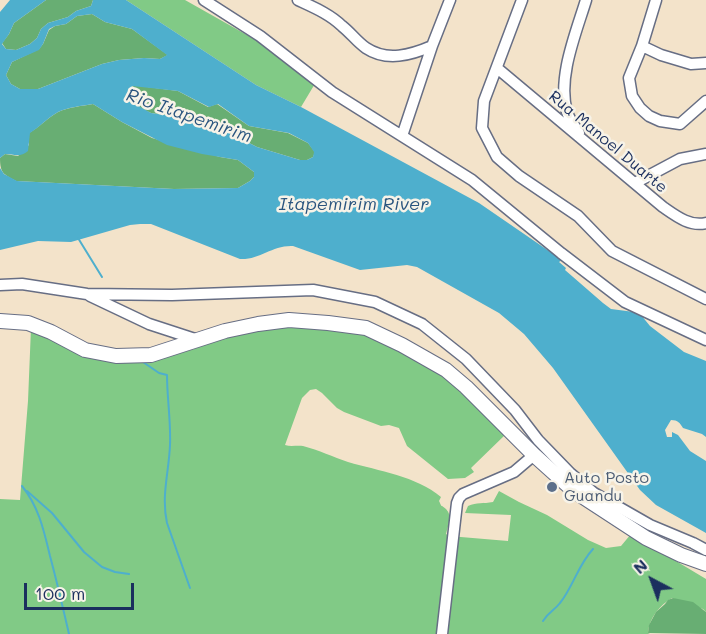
<!DOCTYPE html>
<style>
body{margin:0}
#map{position:relative;width:706px;height:634px;overflow:hidden;background:#f3e3ca;font-family:Mali,sans-serif}
canvas{display:block}
.north{position:absolute;left:622px;top:550px;width:60px;height:60px;-webkit-text-stroke:4px #f7f3e8;paint-order:stroke;rotate:319deg;font-size:16px;font-weight:700;line-height:24px;text-align:center;color:#1b2f5e}
.north::after{content:'';display:block;margin:auto;width:21px;height:27px;background:#1b2f5e;clip-path:polygon(50% 0,100% 100%,50% 72%,0 100%)}
.scale{position:absolute;left:24px;top:583px;width:110px;height:27px;box-sizing:border-box;border:3px solid #1b2f5e;border-top:0;padding-left:8px;font-size:18px;line-height:21px;white-space:nowrap;color:#1b2f5e;-webkit-text-stroke:4px #f7f3e8;paint-order:stroke}
</style>
<div id="map">
<canvas width="706" height="634"></canvas>
<div class="north">N</div>
<div class="scale">100 m</div>
</div>
<script>
const g = document.querySelector('canvas').getContext('2d');
g.lineJoin = 'round';
function fill(path, color) {
  g.fillStyle = color;
  g.fill(path, 'evenodd');
}
function trace(path, color, width, dash) {
  g.strokeStyle = color;
  g.lineWidth = width;
  g.lineCap = dash ? 'butt' : 'round';
  g.setLineDash(dash || []);
  g.stroke(path);
}
function label(font, color, halo, rows, align = 'center') {
  g.font = font + ' Mali,sans-serif';
  g.lineWidth = 5;
  g.setLineDash([]);
  g.textBaseline = 'middle';
  g.strokeStyle = halo;
  g.fillStyle = color;
  for (const [text, x, y, turn = 0] of rows) {
    g.save();
    g.translate(x, y);
    g.rotate((+turn || 0) * Math.PI / 180);
    g.textAlign = isNaN(turn) ? turn : align;
    if (halo) g.strokeText(text, 0, 0);
    g.fillText(text, 0, 0);
    g.restore();
  }
}
fill(new Path2D(`
 M 126,0 L 185,0 L 270,48 L 316,82 L 301,107 L 256,85 Z
 M 285,325 L 357,331 L 423,362 L 452,382 L 506,434 L 471,468 L 474,472 L 465,478 L 448,479 L 407,446 L 399,428 L 389,425 L 381,426 L 344,412 L 337,408 L 322,393 L 316,389 L 310,390 L 302,398 L 285,445 C 291,447 297,445 303,446 C 319,450 333,457 348,462 C 379,471 416,476 441,497 L 439,501 C 443,509 439,503 446,509 C 453,516 448,525 446,534 L 449,536 L 508,541 L 511,515 L 465,513 L 468,506 C 477,502 483,504 493,502 L 499,491 L 519,502 L 547,515 L 588,540 L 606,548 L 621,546 L 631,534 L 706,579 L 706,612 L 703,609 L 672,598 C 660,605 649,618 648,633 L 650,634 L 0,634 L 0,499 L 20,500 L 28,401 L 31,328 L 96,358 L 155,360 L 194,349 L 227,335 Z`), '#81ca86');
fill(new Path2D(`
 M 46,0 L 93,0 L 91,6 L 76,11 L 68,17 L 48,23 L 41,29 L 37,38 L 30,44 L 16,50 L 6,49 L 2,43 L 9,34 L 14,23 Z
 M 92,14 L 105,22 L 132,29 L 168,55 L 160,59 L 144,58 L 119,60 L 102,64 L 38,89 L 20,89 L 11,84 L 6,75 L 12,62 L 39,49 L 43,44 L 49,30 L 55,26 L 66,24 L 77,16 Z
 M 132,85 L 178,91 L 208,107 L 217,104 L 249,126 L 288,133 L 308,143 L 315,152 L 313,157 L 307,160 L 300,160 L 257,147 L 206,121 L 151,113 L 140,108 L 134,98 Z
 M 93,104 L 122,122 L 152,138 L 220,157 L 238,160 L 254,172 L 254,177 L 250,181 L 238,188 L 174,189 L 16,181 C 4,174 0,174 0,158 L 5,154 L 18,156 L 29,145 L 29,133 C 40,127 47,118 58,112 C 69,107 82,106 93,104 Z
 M 673,598 L 693,602 L 706,612 L 706,634 L 648,633 L 649,625 L 656,612 L 665,604 L 668,600 Z`), '#68ae73');
fill(new Path2D(`
 M 10,0 L 46,0 L 14,23 L 9,34 L 2,44 L 6,49 L 16,50 L 30,44 L 37,38 L 41,29 L 48,23 L 68,17 L 76,11 L 91,6 L 93,0 L 126,0 L 256,85 L 301,107 L 479,203 L 562,260 L 559,262 L 566,268 L 565,270 L 603,303 L 611,309 L 634,312 L 641,315 L 650,326 L 684,352 L 706,361 L 706,437 L 702,434 L 683,428 C 680,423 678,420 671,420 L 665,430 L 667,437 L 672,437 L 672,432 L 678,435 L 690,451 L 706,461 L 706,533 L 656,505 L 640,490 L 553,368 L 524,334 L 499,313 L 417,267 L 407,265 L 360,270 L 293,246 C 272,245 260,260 240,259 L 151,224 L 140,224 L 130,225 L 71,242 L 38,241 L 0,250 L 0,168 L 4,174 L 17,181 L 174,189 L 238,188 L 250,181 L 254,177 L 254,172 L 238,160 L 202,154 L 167,145 L 122,122 L 93,104 C 81,106 69,107 58,112 C 47,118 40,127 30,133 L 28,151 C 20,158 14,154 5,154 L 0,158 L 0,12 ZM 92,14 L 105,22 L 132,29 L 167,55 L 160,59 L 144,58 L 119,60 L 102,64 L 38,89 L 20,89 L 11,84 L 6,75 L 12,62 L 39,50 L 43,44 L 49,29 L 55,26 L 66,24 L 77,16 ZM 132,86 L 178,91 L 209,107 L 218,104 L 249,126 L 289,133 L 308,143 L 314,152 L 313,157 L 307,160 L 300,160 L 257,147 L 206,121 L 151,113 L 140,107 L 134,98 Z`), '#4eafcd');
trace(new Path2D(`
 M 78,238 L 102,277
 M 143,362 L 159,373 L 167,375 C 167,398 171,421 170,445 C 169,472 161,496 167,523 L 190,588
 M 22,486 C 39,507 44,531 50,556 C 57,582 63,608 69,634
 M 27,491 L 52,513 L 84,552 L 102,567 L 115,572 L 129,574
 M 543,621 C 549,611 554,611 560,603 C 573,587 578,565 593,549`), '#4eafcd', 2);
const minor = new Path2D(`
 M 204,0 L 260,36 L 332,92 L 472,180 L 561,253 L 625,302 L 706,340
 M 298,0 C 313,7 330,14 342,26 C 351,33 357,42 366,48 C 387,62 411,55 432,46
 M 522,0 L 484,101 L 482,128 L 497,157 L 519,176 L 578,216 L 612,251 L 706,299
 M 656,0 L 642,46 L 629,78 L 632,96 L 640,108 L 649,116 L 660,121 L 680,124 L 706,101
 M 642,46 L 661,55 L 691,64 L 706,63
 M 497,68 L 663,207 C 676,216 690,227 706,223
 M 579,133 C 575,126 569,119 567,112 C 557,78 576,33 586,0
 M 402,136 L 432,46 L 450,0
 M 635,183 L 680,159 L 706,154
 M 0,285 L 22,284 L 87,294 L 172,295 L 313,290 L 375,302 L 422,324 L 466,359 L 515,410 L 538,440 L 570,473 L 594,493 L 650,525 L 693,543 L 706,550
 M 90,296 L 149,324 L 198,340
 M 442,634 L 457,503 L 459,498 L 463,494 L 514,472 L 534,455`);
const major = new Path2D(`
 M 0,321 L 28,323 L 51,332 L 85,350 L 116,356 L 151,355 L 225,331 L 258,324 L 289,320 L 328,323 L 366,328 L 402,345 L 446,370 L 466,387 L 534,455 L 574,491 L 646,538 L 681,555 L 706,564`);
trace(minor, '#676e84', 13);
trace(major, '#676e84', 16);
trace(minor, '#fff', 10);
trace(major, '#fff', 14);
for (const [x, y, r, color] of [
 [552,487,6,"#5c6f8a"]
]) {
  const dot = new Path2D();
  dot.arc(x, y, r, 0, 2 * Math.PI);
  g.fillStyle = color;
  g.fill(dot);
  trace(dot, '#f7f3e8', 2);
}
label('16px', '#1b2f5e', '#f7f3e8', [
 ["Rua Manoel Duarte",608,142,40]
]);
label('16px', '#4e5e75', '#f7f3e8', [
 ["Auto Posto",564,478],
 ["Guandu",564,496]
], 'left');
label('italic 18px', '#2a557f', '#f7f3e8', [
 ["Rio Itapemirim",189,116,19],
 ["Itapemirim River",354,204]
]);
</script>
